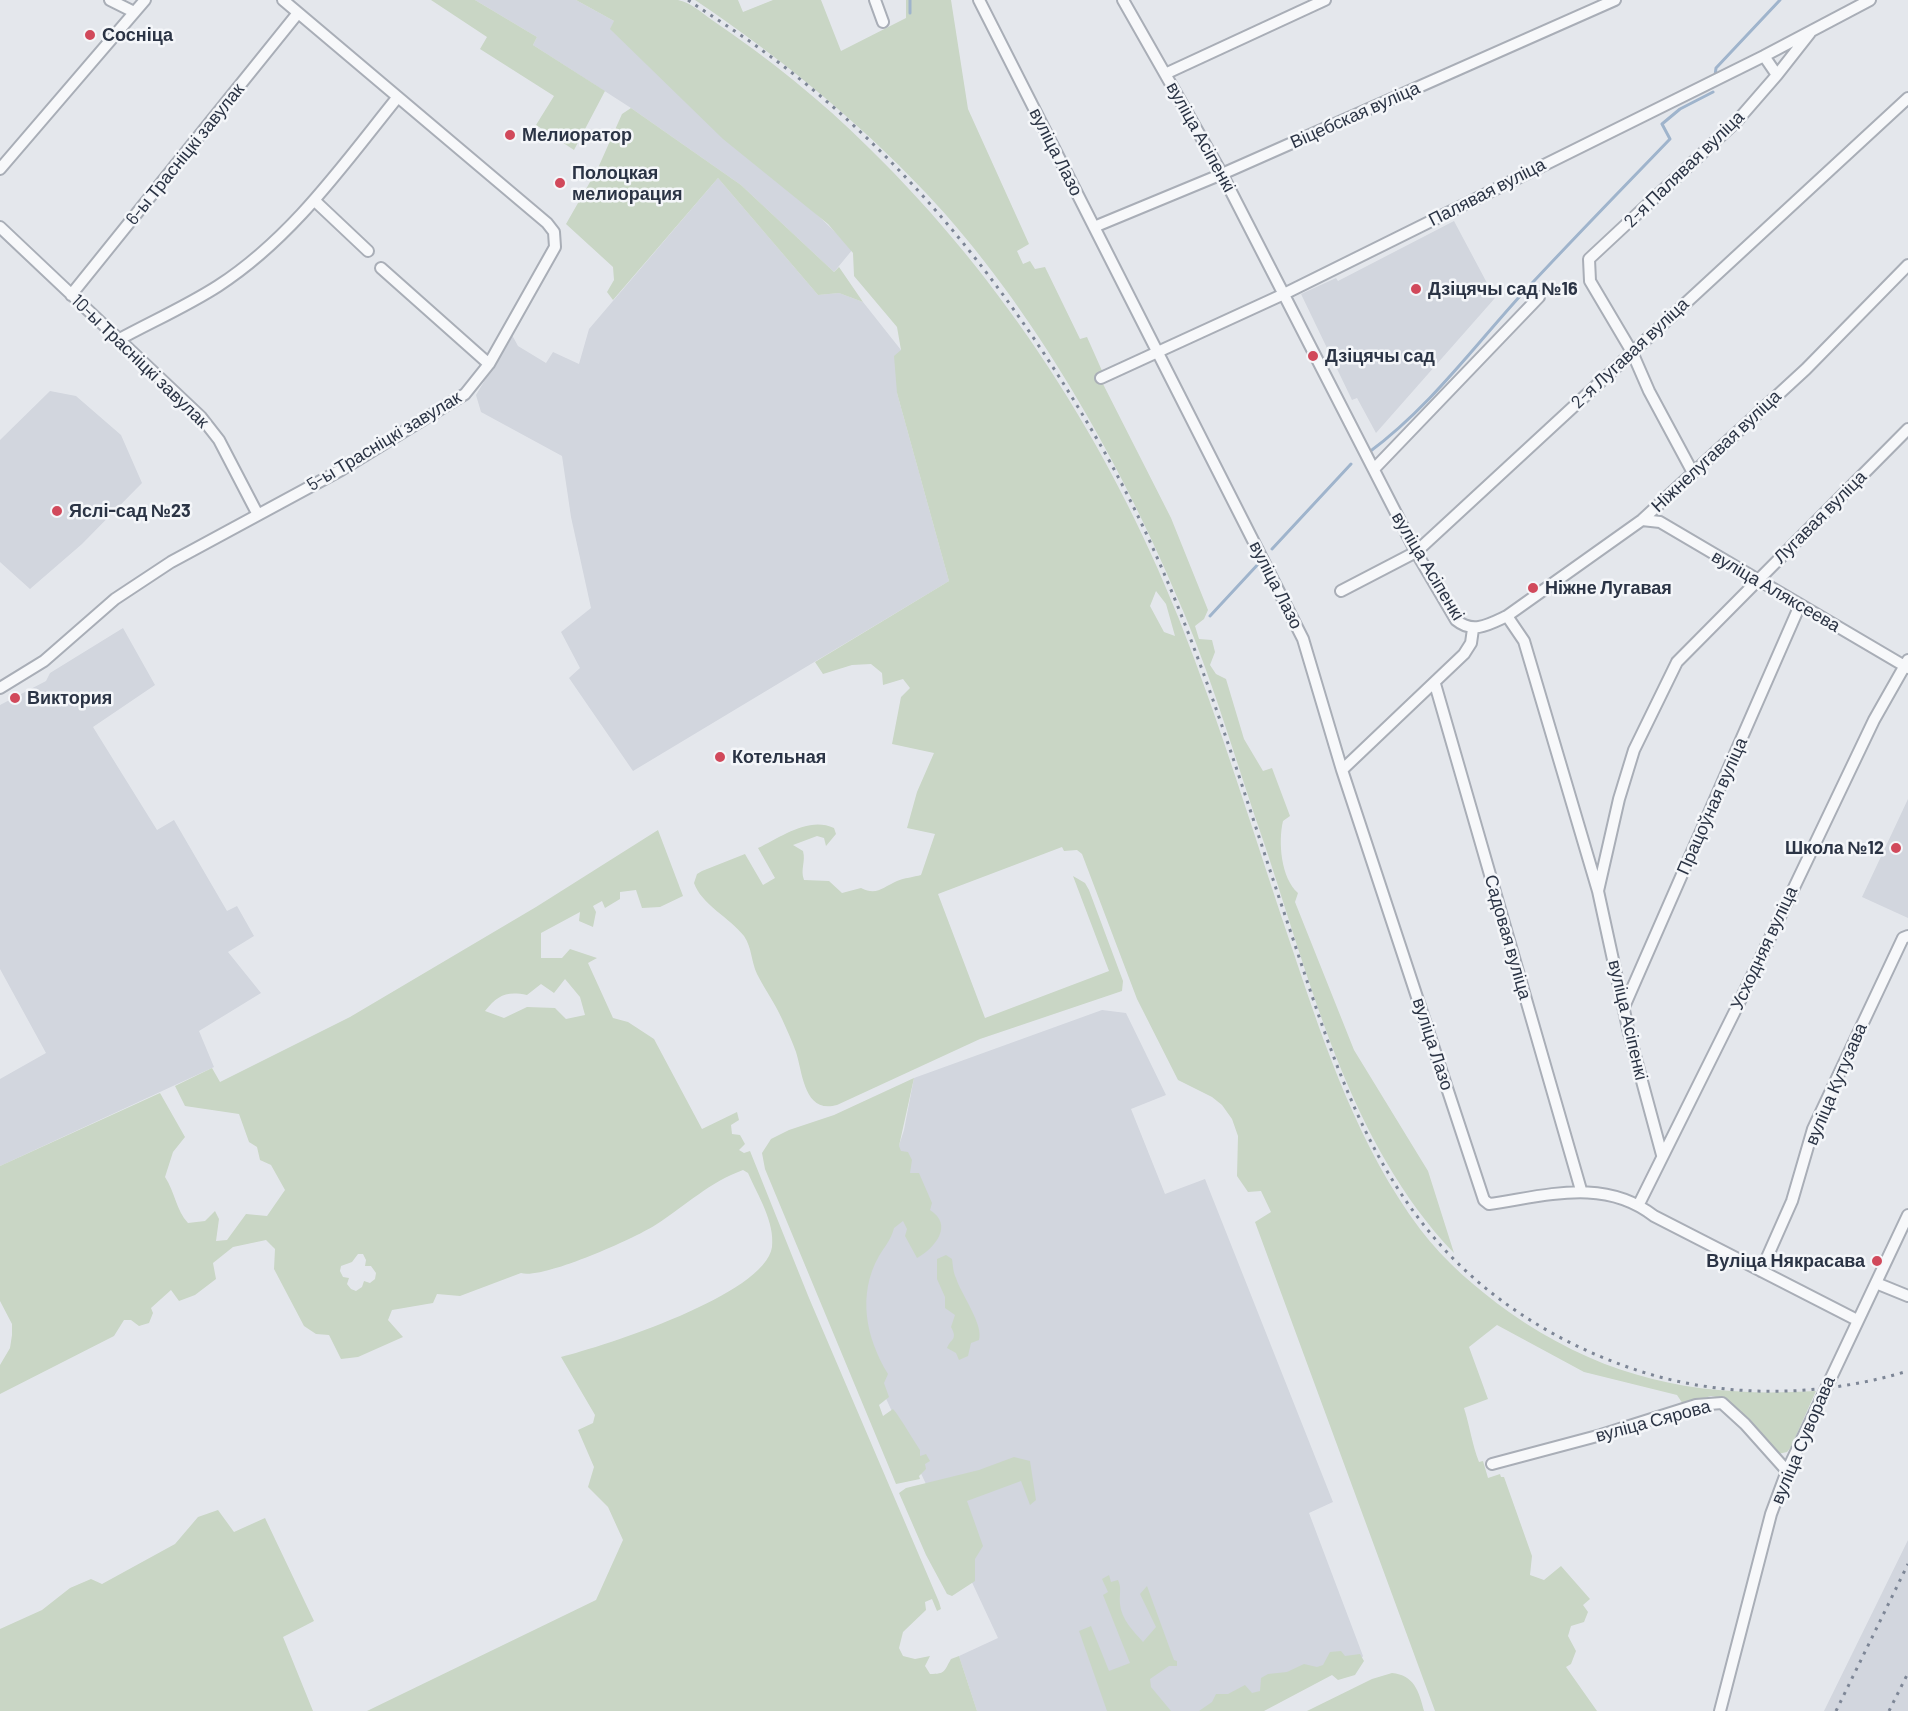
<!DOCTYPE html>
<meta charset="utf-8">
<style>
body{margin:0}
canvas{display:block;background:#e4e7ec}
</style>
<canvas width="1908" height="1711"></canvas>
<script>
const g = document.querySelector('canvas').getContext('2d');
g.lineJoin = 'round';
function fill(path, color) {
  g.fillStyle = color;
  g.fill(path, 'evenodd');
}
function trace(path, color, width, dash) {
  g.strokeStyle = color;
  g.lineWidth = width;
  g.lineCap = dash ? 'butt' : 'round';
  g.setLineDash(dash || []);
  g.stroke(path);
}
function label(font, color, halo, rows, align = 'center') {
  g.font = font + ' Barlow,sans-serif';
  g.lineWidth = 5;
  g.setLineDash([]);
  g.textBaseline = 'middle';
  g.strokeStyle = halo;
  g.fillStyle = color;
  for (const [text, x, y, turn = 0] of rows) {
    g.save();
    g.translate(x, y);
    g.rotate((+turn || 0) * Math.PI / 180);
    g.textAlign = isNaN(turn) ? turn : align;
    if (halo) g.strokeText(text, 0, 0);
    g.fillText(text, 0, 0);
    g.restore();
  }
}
fill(new Path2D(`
 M 475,0 L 576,0 L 614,21 L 853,249 L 834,272 L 741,185 L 631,108 L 533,45 L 537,37 Z
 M 718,178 L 818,295 L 839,293 L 863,302 L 901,350 L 897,393 L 949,581 L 633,771 L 569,678 L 580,668 L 561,632 L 591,608 L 571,517 L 562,456 L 481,412 L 476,395 L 512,335 L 518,346 L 546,363 L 553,352 L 579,364 L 589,329 Z
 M 1454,221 L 1495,298 L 1376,433 L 1357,398 L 1352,400 L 1301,294 L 1336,278 L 1338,281 Z
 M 50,391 L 76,396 L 121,435 L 142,483 L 82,544 L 30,589 L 0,562 L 0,440 Z
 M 123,628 L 155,685 L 93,727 L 157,830 L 174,820 L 227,911 L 237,906 L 254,936 L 228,952 L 261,993 L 199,1031 L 214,1067 L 0,1166 L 0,1079 L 46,1053 L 0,969 L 0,705 L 46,681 L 50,673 Z
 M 1908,799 L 1908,918 L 1862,897 Z
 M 1102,1010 L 1126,1013 L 1166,1095 L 1131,1109 L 1165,1194 L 1205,1179 L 1333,1502 L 1309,1513 L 1363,1656 L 1359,1663 L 1230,1711 L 977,1711 L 959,1656 L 998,1638 L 845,1311 L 904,1130 L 914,1078 Z
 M 1908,1540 L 1908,1711 L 1824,1711 Z`), '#d2d6de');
fill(new Path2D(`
 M 431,0 L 475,0 L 537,37 L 533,45 L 605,91 L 574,150 L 536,125 L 554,96 L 480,49 L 487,37 Z
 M 576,0 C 605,0 651,0 678,0 C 690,2 702,13 712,20 C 768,58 821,100 869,148 C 1004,280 1109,443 1179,619 C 1222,728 1256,842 1294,954 C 1326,1050 1359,1147 1420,1229 C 1444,1261 1477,1289 1509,1312 C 1606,1380 1699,1398 1816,1391 L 1791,1447 L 1787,1452 L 1778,1454 L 1722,1398 L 1711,1396 L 1683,1404 L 1677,1395 L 1584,1372 L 1497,1325 L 1469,1347 L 1488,1399 L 1464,1408 C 1470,1427 1472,1444 1479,1462 L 1483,1461 L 1488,1478 L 1500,1474 L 1501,1477 L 1504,1477 L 1532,1556 L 1530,1575 L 1544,1580 L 1561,1566 L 1590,1599 L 1583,1605 L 1588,1612 L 1584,1622 L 1571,1626 L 1568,1636 L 1576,1651 L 1571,1664 L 1566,1667 L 1597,1711 L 1435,1711 L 1255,1222 L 1271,1212 L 1261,1191 L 1248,1192 L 1237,1176 L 1238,1136 L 1232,1119 L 1222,1105 L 1212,1097 L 1178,1080 L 1137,999 L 1082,854 L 1077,850 L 1064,851 L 1062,847 L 938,894 L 985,1018 L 1109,971 L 1073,876 L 1085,883 L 1089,890 L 1123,981 L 1122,991 L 980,1039 L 837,1105 C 804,1114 803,1074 796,1052 C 792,1041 787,1030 782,1019 C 775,1003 765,990 757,974 C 751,961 752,948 744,936 C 730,918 701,904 694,883 L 697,874 L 702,871 L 745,854 L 763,885 L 775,878 L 758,848 C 781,837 809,816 834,828 L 836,834 L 826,846 L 824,838 L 817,836 L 793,845 L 803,851 C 806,862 800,869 804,880 L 829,881 L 842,893 L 861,888 C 877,896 883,887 897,881 C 904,878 914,877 921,875 L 935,834 L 907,828 L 917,792 L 934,753 L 892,744 L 901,697 L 910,688 L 903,679 L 883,685 L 882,673 L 871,664 L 852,665 L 823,674 L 815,662 L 949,581 L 897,393 L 894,356 L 901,350 L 897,327 L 854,276 L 853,253 L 828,224 L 723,139 L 610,29 L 614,21 ZM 1156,591 L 1166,604 L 1175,636 L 1164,632 L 1150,606 Z
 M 695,0 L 738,0 L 743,12 L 773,0 L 821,0 L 841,51 L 906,18 L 906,0 L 951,0 L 968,109 L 1029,244 L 1017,251 L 1023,264 L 1030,261 L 1035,269 L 1045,267 L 1080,339 L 1087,337 L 1107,382 L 1103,384 L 1171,518 L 1208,610 L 1204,619 L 1195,626 L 1199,639 L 1212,640 L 1215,652 L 1210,665 L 1216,674 L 1226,679 L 1244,739 L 1263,771 L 1272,768 L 1290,816 L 1283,821 C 1278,842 1281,878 1298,893 L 1295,902 L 1354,1050 L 1428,1171 L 1454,1253 C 1348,1142 1311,982 1263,840 C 1237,765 1215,687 1184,613 C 1124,468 1034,307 925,192 C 856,119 778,56 695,0 Z
 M 631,108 L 741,185 L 834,272 L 839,267 L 863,302 L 839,293 L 818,295 L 718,178 L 613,300 L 607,292 L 614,280 L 613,267 L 566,224 L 598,168 L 622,114 Z
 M 658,830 L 683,896 L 660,907 L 642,908 L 636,890 L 620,892 L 620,899 L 605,908 L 602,901 L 593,906 L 596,912 L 593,927 L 579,921 L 580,912 L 541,933 L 541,958 L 562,958 L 570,949 L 597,958 L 588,963 L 613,1018 L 628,1022 L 654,1039 L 702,1129 L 737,1112 L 739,1120 L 731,1125 L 732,1134 L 740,1135 L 745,1144 L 739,1150 L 744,1153 L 750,1151 L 809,1298 L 939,1602 L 941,1609 L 937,1611 L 932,1599 L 925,1602 L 926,1610 L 903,1632 L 899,1648 L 903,1656 L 915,1659 L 930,1656 L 925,1666 L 930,1674 C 946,1674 944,1671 951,1659 L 959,1656 L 977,1711 L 367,1711 L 596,1600 L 623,1540 L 608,1507 L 588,1487 L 594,1467 L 578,1430 L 593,1423 L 595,1415 L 561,1357 C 604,1346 765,1295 772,1247 C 775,1222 758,1196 748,1173 L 743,1170 C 710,1182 686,1205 657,1224 C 636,1238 542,1280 521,1273 L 460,1296 L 437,1294 L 433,1303 L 392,1310 L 388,1320 L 403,1337 L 358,1357 L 341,1359 L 329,1335 L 316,1334 L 304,1326 L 274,1269 L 275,1249 L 266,1240 L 233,1247 L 213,1263 L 216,1279 L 195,1295 L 179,1301 L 171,1290 L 151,1308 L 153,1313 L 149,1323 L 139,1326 L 131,1320 L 124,1320 L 114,1336 L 0,1394 L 0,1365 L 10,1348 L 12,1335 L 12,1324 L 0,1301 L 0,1166 L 160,1093 L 185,1137 L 173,1152 L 165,1177 C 175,1192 176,1210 188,1223 L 205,1221 L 215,1211 L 219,1219 L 216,1241 L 227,1240 L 246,1214 L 267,1216 L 285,1190 L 271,1165 L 260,1160 L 257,1147 L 249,1142 L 239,1114 L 185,1106 L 175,1086 L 212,1068 L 220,1082 L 350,1017 L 536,907 ZM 565,979 L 580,997 L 585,1015 L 566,1019 L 555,1008 L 527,1007 L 504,1018 L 485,1011 C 498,995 506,991 527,995 L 541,984 L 554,993 ZM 358,1254 L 363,1254 L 366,1260 L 365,1266 L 371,1266 L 376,1273 L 375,1279 L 370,1283 L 364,1281 L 362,1287 L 356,1291 L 351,1289 L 347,1284 L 349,1278 L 343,1277 L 340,1271 L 341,1266 L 352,1262 Z
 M 914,1078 L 899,1146 L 901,1151 L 908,1152 L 912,1160 L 910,1173 L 919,1173 L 932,1203 L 930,1210 C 954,1225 935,1248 917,1258 L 905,1236 L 907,1229 L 903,1221 L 894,1228 C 891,1240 885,1246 879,1256 C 857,1295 866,1338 888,1374 L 884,1383 L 889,1397 L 879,1405 L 883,1416 L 893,1409 C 898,1414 914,1441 920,1450 L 920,1456 L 926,1454 L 930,1461 L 925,1464 L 926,1469 L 919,1476 L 920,1479 L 896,1484 L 765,1169 L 762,1153 L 771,1139 L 789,1130 L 834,1115 Z
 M 946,1255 L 952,1259 C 953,1265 953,1272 956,1278 C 961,1294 984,1325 979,1340 L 971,1343 L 968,1356 L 959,1360 L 956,1353 L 947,1348 C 951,1338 958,1340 951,1327 L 955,1315 L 945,1308 L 945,1297 L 937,1279 L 937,1259 Z
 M 1014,1457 L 1030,1461 L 1036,1500 L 1030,1505 L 1021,1481 L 967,1501 L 983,1546 L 975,1559 L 975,1581 L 952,1596 L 947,1594 L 926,1555 L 899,1493 L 906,1488 L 979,1470 Z
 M 218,1510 L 234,1532 L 265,1518 L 314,1621 L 283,1637 L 313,1711 L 0,1711 L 0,1629 L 42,1610 L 70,1588 L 91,1579 L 102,1584 L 175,1544 L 198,1517 Z
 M 1109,1575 L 1111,1582 L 1118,1580 C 1122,1588 1119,1595 1120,1604 C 1121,1619 1134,1632 1143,1642 L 1156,1627 L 1140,1594 L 1147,1586 L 1174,1660 L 1177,1661 L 1177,1666 L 1169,1666 L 1150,1679 L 1151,1687 L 1171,1711 L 1107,1711 L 1079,1631 L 1091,1626 L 1109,1671 L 1130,1663 L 1103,1595 L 1108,1592 L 1102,1579 Z
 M 1341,1651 L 1345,1656 L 1360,1654 L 1364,1661 L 1355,1675 L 1338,1680 L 1332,1675 L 1264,1711 L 1199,1711 L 1212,1702 L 1216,1694 L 1228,1694 L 1245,1685 L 1252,1693 L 1260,1691 L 1261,1678 L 1268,1674 L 1287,1672 L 1304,1664 L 1317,1667 L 1323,1665 L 1330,1652 Z
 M 1392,1673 C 1414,1675 1419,1691 1424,1711 L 1307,1711 L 1372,1679 Z`), '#c9d6c5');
trace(new Path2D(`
 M 910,13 L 910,0
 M 1715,76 L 1716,68 L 1780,0
 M 1368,453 C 1428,409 1472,349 1521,295 C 1570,242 1620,191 1670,139 L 1662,124 L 1680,109 L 1713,92
 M 1272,549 L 1351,464
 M 1210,616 L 1261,561`), '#9fb4cc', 3);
const minor = new Path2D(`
 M 110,0 L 134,12
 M 875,0 L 883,22
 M 979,0 L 1303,639 L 1342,770 L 1484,1200 L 1489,1204 C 1546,1196 1604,1177 1654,1216 L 1857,1320
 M 1123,0 L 1222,174 L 1416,552 L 1456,620 C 1473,634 1488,625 1507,616 L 1642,520 L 1806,369 L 1908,265
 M 1165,74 L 1325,0
 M 1777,75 L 1810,33
 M 0,169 L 145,0
 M 315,201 L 368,251
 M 0,227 L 201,417 L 219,440 L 257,513
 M 1094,227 L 1222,174 L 1615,0
 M 381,268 L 489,364
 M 71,295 L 298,13
 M 118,340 C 151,322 187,306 218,286 C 292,238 343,165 397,98
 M 1101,378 L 1284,294 L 1764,56 L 1870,0
 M 1374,469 L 1539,297
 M 1692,471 L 1649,391 L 1632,352 L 1590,281 L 1589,259 L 1737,121 L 1777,75 L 1764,56
 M 1642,520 L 1660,522 L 1908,668
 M 1341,591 L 1416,552 L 1908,98
 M 1507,616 L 1524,641 L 1598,891 L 1629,1033 L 1662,1155
 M 1435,684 L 1581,1190
 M 0,688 L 44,661 L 115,599 L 171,562 L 341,470 L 465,394 L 489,364 L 555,247 L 554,232 L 547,223 L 283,0
 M 1342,770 L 1464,654 L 1471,643 L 1473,629
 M 1598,891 L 1619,799 L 1634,750 L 1677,662 L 1908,429
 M 1624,1007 L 1800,605
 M 1639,1204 L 1738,1005 L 1874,720 L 1908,660
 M 1761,1271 L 1792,1201 L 1813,1129 L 1903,938 L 1908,936
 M 1876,1283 L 1908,1296
 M 1492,1464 L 1601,1435 L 1696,1405 L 1722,1403 L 1745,1424 L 1787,1471
 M 1720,1711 L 1771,1514 L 1787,1471 L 1908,1215`);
trace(minor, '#a9aeb7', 14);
trace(minor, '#f7f8fa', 10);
trace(new Path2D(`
 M 688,0 C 713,17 739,33 763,51 C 907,155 1018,300 1105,453 C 1189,602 1235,769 1290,930 C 1325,1034 1357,1143 1427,1229 C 1477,1292 1548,1338 1622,1365 C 1714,1399 1815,1399 1908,1371
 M 1836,1711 L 1908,1564
 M 1889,1711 L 1908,1673`), '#7d8696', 3, [3, 6]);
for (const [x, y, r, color] of [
 [90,35,6,"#d1495b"],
 [510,135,6,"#d1495b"],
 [560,183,6,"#d1495b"],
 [1416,289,6,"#d1495b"],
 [1313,356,6,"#d1495b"],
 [57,511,6,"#d1495b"],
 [1533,588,6,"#d1495b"],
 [15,698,6,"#d1495b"],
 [720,757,6,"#d1495b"],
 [1896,848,6,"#d1495b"],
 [1877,1261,6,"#d1495b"]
]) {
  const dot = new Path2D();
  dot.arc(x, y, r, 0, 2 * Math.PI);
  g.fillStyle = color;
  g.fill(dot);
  trace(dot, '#f4f6f9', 2);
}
label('bold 18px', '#2b3445', '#f4f6f9', [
 ["Сосніца",102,35],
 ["Мелиоратор",522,135],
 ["Полоцкая",572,173],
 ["мелиорация",572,194],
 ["Дзіцячы сад №16",1428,289],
 ["Дзіцячы сад",1325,356],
 ["Яслі-сад №23",69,511],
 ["Ніжне Лугавая",1545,588],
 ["Виктория",27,698],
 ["Котельная",732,757],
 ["Школа №12",1884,848,"right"],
 ["Вуліца Някрасава",1865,1261,"right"]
], 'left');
label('18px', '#2b3445', '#f4f6f9', [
 ["Віцебская вуліца",1355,115,-24],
 ["вуліца Асіпенкі",1201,137,61],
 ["вуліца Лазо",1056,152,63],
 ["6-ы Трасніцкі завулак",185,154,-51],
 ["2-я Палявая вуліца",1684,169,-44],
 ["Палявая вуліца",1487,192,-27],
 ["2-я Лугавая вуліца",1630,353,-43],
 ["10-ы Трасніцкі завулак",140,361,44],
 ["5-ы Трасніцкі завулак",384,441,-31],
 ["Ніжнелугавая вуліца",1716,451,-43],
 ["Лугавая вуліца",1820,517,-45],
 ["вуліца Асіпенкі",1428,566,59],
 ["вуліца Лазо",1276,585,63],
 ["вуліца Аляксеева",1776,591,30],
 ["Працоўная вуліца",1712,806,-66],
 ["Садовая вуліца",1508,937,74],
 ["Усходняя вуліца",1764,948,-65],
 ["вуліца Асіпенкі",1628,1020,77],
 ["вуліца Лазо",1433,1044,72],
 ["вуліца Кутузава",1836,1084,-67],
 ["вуліца Сярова",1653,1421,-15],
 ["вуліца Суворава",1803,1440,-67]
]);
</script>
